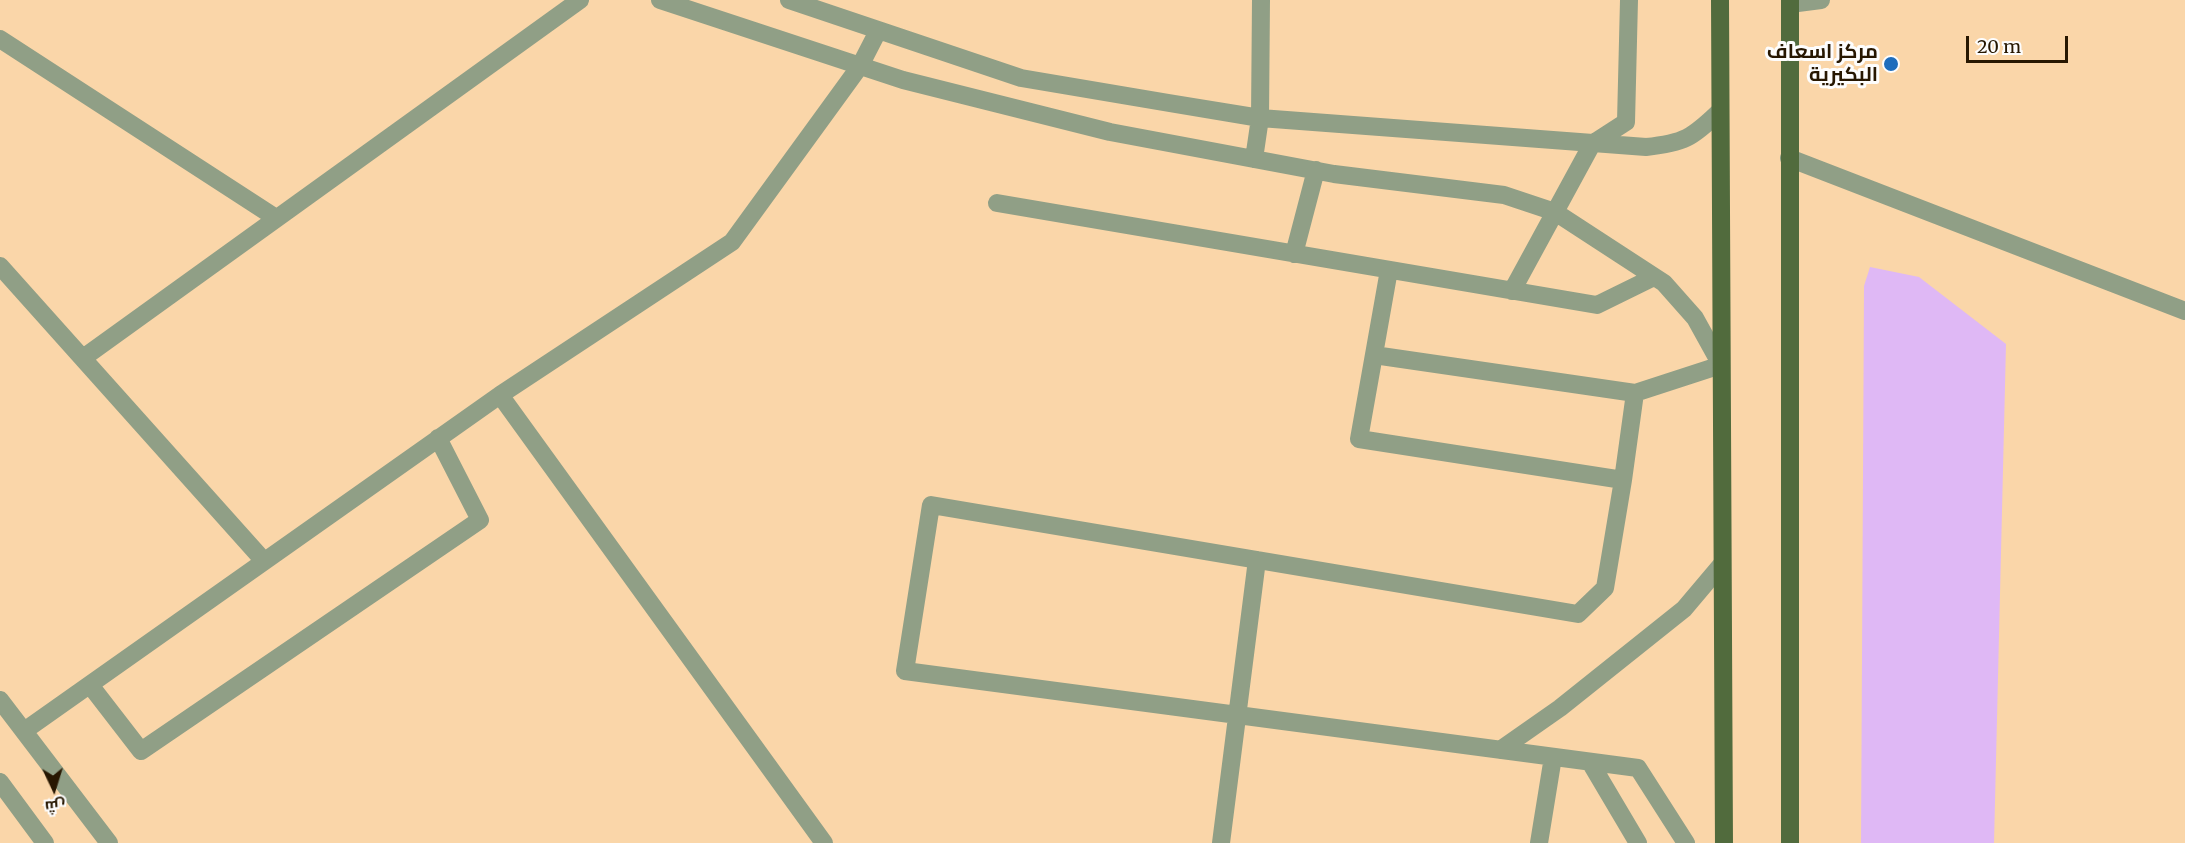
<!DOCTYPE html>
<meta charset="utf-8">
<style>
body{margin:0}
#map{position:relative;width:2185px;height:843px;overflow:hidden;background:#fad6a9;font-family:Merriweather,Cairo,serif}
canvas{display:block}
.north{position:absolute;left:24px;top:759px;width:60px;height:60px;-webkit-text-stroke:4px #fdfdfd;paint-order:stroke;rotate:176deg;font-size:16px;font-weight:700;line-height:24px;text-align:center;color:#271701}
.north::after{content:'';display:block;margin:auto;width:21px;height:27px;background:#271701;clip-path:polygon(50% 0,100% 100%,50% 72%,0 100%)}
.scale{position:absolute;left:1966px;top:36px;width:102px;height:27px;box-sizing:border-box;border:3px solid #271701;border-top:0;padding-left:8px;font-size:18px;line-height:21px;white-space:nowrap;color:#271701;-webkit-text-stroke:4px #fdfdfd;paint-order:stroke}
</style>
<div id="map">
<canvas width="2185" height="843"></canvas>
<div class="north">ش</div>
<div class="scale">20 m</div>
</div>
<script>
const g = document.querySelector('canvas').getContext('2d');
g.lineJoin = 'round';
function fill(path, color) {
  g.fillStyle = color;
  g.fill(path, 'evenodd');
}
function trace(path, color, width, dash) {
  g.strokeStyle = color;
  g.lineWidth = width;
  g.lineCap = dash ? 'butt' : 'round';
  g.setLineDash(dash || []);
  g.stroke(path);
}
function label(font, color, halo, rows, align = 'center') {
  g.font = font + ' Merriweather,Cairo,serif';
  g.lineWidth = 6;
  g.setLineDash([]);
  g.textBaseline = 'middle';
  g.strokeStyle = halo;
  g.fillStyle = color;
  for (const [text, x, y, turn = 0] of rows) {
    g.save();
    g.translate(x, y);
    g.rotate((+turn || 0) * Math.PI / 180);
    g.textAlign = isNaN(turn) ? turn : align;
    if (halo) g.strokeText(text, 0, 0);
    g.fillText(text, 0, 0);
    g.restore();
  }
}
fill(new Path2D(`
 M 1870,267 L 1919,277 L 2006,344 L 1994,843 L 1861,843 L 1864,286 Z`), '#dfb8f5');
trace(new Path2D(`
 M 660,0 L 903,80 L 1110,132 L 1334,174 L 1504,195 L 1555,212 L 1664,283 L 1695,318 L 1721,365 L 1635,393
 M 789,0 L 1021,78 L 1169,103 L 1260,118 L 1646,147 C 1684,143 1692,138 1719,112
 M 1790,4 L 1821,0
 M 0,39 L 276,218
 M 1789,158 L 2185,311
 M 1254,159 L 1260,118 L 1261,0
 M 997,203 L 1597,305 L 1654,277
 M 1294,254 L 1316,170
 M 0,266 L 264,561
 M 1512,291 L 1592,144 L 1626,122 L 1629,0
 M 1374,355 L 1635,393 L 1623,480 L 1359,439 L 1389,270
 M 83,358 L 580,0
 M 500,395 L 824,843
 M 1623,480 L 1605,588 L 1578,614 L 931,505 L 905,671 L 1638,768 L 1686,843
 M 90,685 L 141,751 L 480,520 L 438,438
 M 0,700 L 109,843
 M 24,731 L 500,395 L 732,242 L 860,66 L 878,31
 M 1500,750 L 1560,708 L 1684,609 L 1722,564
 M 1590,762 L 1638,843
 M 0,782 L 45,843
 M 1221,843 L 1257,560
 M 1539,843 L 1553,757`), '#909f86', 18);
trace(new Path2D(`
 M 1720,0 L 1724,843
 M 1790,843 L 1790,0`), '#516b3d', 18);
for (const [x, y, r, color] of [
 [1891,64,8,"#1f6dbc"]
]) {
  const dot = new Path2D();
  dot.arc(x, y, r, 0, 2 * Math.PI);
  g.fillStyle = color;
  g.fill(dot);
  trace(dot, '#fdfdfd', 2);
}
label('bold 20px', '#271701', '#fdfdfd', [
 ["مركز اسعاف",1878,52],
 ["البكيرية",1878,75]
], 'right');
</script>
